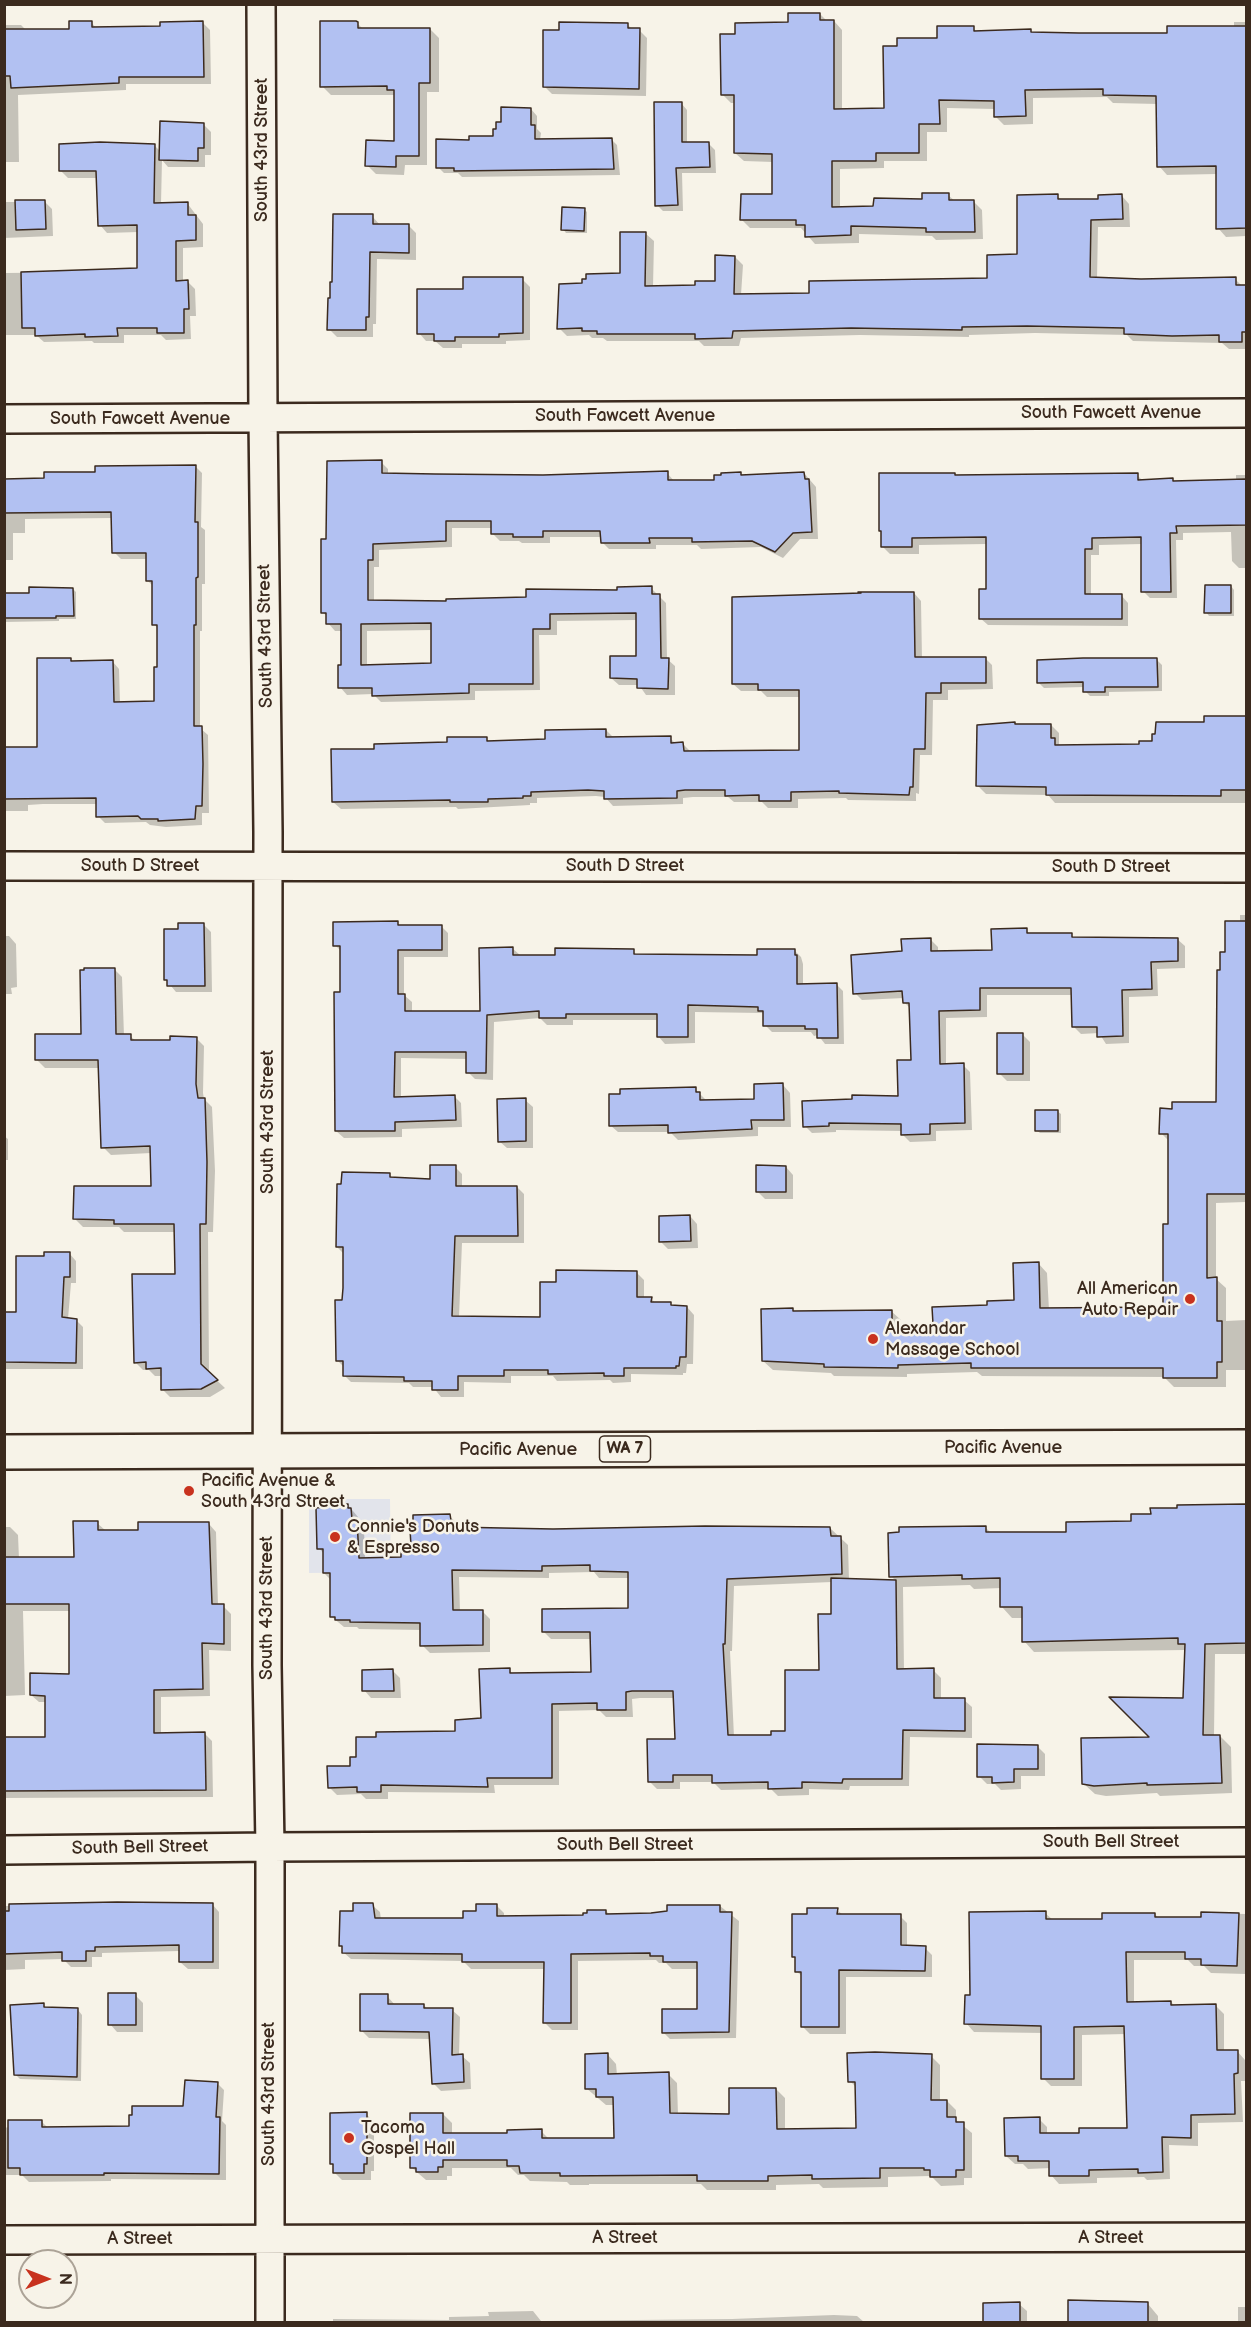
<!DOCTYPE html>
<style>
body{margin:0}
#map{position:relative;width:1251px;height:2327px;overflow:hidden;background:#f7f3e8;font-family:"Balsamiq Sans",sans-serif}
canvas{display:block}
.frame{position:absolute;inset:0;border:6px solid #3b2a1e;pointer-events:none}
.north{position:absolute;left:18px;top:2249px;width:60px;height:60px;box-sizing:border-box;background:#f7f3e8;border:2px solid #aca397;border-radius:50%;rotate:90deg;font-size:16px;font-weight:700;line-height:24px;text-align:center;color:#3b2a1e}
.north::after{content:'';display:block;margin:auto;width:21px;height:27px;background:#c8321e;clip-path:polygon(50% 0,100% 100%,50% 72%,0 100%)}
</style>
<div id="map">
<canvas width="1251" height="2327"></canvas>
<div class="frame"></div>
<div class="north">N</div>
</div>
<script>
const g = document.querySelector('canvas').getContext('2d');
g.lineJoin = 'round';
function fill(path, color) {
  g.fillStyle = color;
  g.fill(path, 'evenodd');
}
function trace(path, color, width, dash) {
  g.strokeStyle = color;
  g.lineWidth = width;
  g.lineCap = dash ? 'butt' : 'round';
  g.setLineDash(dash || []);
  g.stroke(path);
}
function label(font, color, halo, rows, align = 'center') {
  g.font = font + ' "Balsamiq Sans",sans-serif';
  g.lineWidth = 5;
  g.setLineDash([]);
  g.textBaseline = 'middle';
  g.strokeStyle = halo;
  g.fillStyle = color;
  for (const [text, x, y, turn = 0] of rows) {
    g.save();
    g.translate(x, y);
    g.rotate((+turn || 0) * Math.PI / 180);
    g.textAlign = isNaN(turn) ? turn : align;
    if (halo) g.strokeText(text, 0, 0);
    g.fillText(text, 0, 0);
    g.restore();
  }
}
fill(new Path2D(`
 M 309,1499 L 390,1499 L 391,1572 L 309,1573 Z`), '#e2e4eb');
fill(new Path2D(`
 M 820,14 L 827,21 L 834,21 L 842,30 L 842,111 L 885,110 L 899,47 L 938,39 L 973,28 L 978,33 L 1030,31 L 1033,34 L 1169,35 L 1234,28 L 1234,22 L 1246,22 L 1246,236 L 1226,237 L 1218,228 L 1217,174 L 1167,175 L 1159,166 L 1158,104 L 1113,103 L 1107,97 L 1033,98 L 1033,124 L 1004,125 L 995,116 L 995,109 L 947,108 L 947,132 L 927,132 L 927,161 L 884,161 L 884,168 L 840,169 L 840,208 L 875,207 L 948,195 L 956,202 L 974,202 L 982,210 L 983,239 L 936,240 L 932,236 L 859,234 L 859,243 L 815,244 L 801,228 L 750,228 L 742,220 L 774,195 L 773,162 L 744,161 L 735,153 L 735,103 L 731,103 L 722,94 L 737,35 L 790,24 Z
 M 91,22 L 97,29 L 161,27 L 203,23 L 210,30 L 211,84 L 126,84 L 126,90 L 18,95 L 19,162 L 4,162 L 4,25 L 21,25 L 27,31 L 71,31 Z
 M 357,23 L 364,30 L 430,29 L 439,38 L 439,92 L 427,92 L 427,165 L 405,165 L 404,175 L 376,174 L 367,165 L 395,142 L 395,97 L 394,95 L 331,95 L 322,86 Z
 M 627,24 L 633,30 L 639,30 L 647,38 L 646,96 L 552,94 L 544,86 L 560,31 Z
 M 681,103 L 687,110 L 687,144 L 708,143 L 715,150 L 716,173 L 682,173 L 683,211 L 663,211 L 657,205 Z
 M 531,109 L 537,116 L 537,129 L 541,133 L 540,140 L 611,139 L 617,145 L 620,175 L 462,177 L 458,173 L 444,173 L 438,167 L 471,141 L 494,138 Z
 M 203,124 L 211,132 L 211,155 L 205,155 L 205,167 L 168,167 L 162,160 L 161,204 L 187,203 L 203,224 L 203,247 L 183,248 L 183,282 L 188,282 L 195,289 L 196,316 L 190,316 L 191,339 L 166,340 L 161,335 L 124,335 L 124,343 L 94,343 L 92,341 L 44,342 L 36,335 L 4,335 L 4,273 L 106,272 L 138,270 L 138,232 L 107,233 L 100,225 L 98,178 L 68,178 L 61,171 L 154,145 L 161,152 Z
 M 1057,196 L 1062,200 L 1100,201 L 1122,196 L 1129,204 L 1130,227 L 1098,227 L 1097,279 L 1235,279 L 1243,287 L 1246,287 L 1246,349 L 1229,349 L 1222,343 L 1133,341 L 1127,335 L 1035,333 L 969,335 L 969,337 L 860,335 L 741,338 L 739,346 L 704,346 L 699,341 L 607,341 L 603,338 L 592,338 L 589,335 L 567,336 L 559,328 L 583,285 L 621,275 L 646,234 L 654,241 L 653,287 L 697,287 L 716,282 L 735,257 L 743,265 L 741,295 L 811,294 L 988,279 L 1019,256 Z
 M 4,202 L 45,202 L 52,209 L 53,236 L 4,238 Z
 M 584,209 L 587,212 L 587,233 L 566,233 L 563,229 Z
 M 372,216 L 380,225 L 409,226 L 416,233 L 416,260 L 377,259 L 376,324 L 373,324 L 373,337 L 337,337 L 329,329 L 332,299 Z
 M 522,279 L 530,287 L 530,340 L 506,341 L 506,344 L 462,344 L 462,348 L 443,348 L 435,341 L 426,341 L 419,333 L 465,290 Z
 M 381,462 L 388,469 L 388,474 L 543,476 L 667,473 L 675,482 L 716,482 L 740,474 L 743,476 L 804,473 L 816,487 L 818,539 L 800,539 L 783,558 L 761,547 L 701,549 L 697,545 L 656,545 L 656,549 L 609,549 L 602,542 L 602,537 L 550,537 L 550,543 L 522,543 L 519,541 L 500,541 L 493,534 L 493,528 L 452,528 L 452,547 L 379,550 L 379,567 L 374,567 L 374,601 L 448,603 L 527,599 L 651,588 L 666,603 L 667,659 L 675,666 L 675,695 L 646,695 L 639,685 L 619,685 L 611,678 L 638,658 L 637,620 L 557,621 L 557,635 L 539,635 L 540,690 L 475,691 L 475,700 L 381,702 L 373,694 L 347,695 L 340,687 L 343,667 L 343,631 L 335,631 L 328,623 L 328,617 L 322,612 L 328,540 ZM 433,630 L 433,665 L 367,666 L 367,631 Z
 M 195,466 L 202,473 L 201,527 L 205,530 L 205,584 L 202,584 L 202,631 L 200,631 L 200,728 L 208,735 L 209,813 L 202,813 L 202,825 L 166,827 L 150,825 L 146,822 L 105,823 L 98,816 L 97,804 L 43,804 L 28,805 L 28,811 L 4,811 L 4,748 L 39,748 L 70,659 L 73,662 L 113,662 L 119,669 L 120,703 L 156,703 L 158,629 L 154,624 L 154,587 L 147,580 L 147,559 L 121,559 L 114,552 L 112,518 L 25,519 L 25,533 L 13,533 L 13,560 L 4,560 L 4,480 L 46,480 Z
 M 1137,475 L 1143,481 L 1172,480 L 1175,483 L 1236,481 L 1236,475 L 1246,475 L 1246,568 L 1239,568 L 1232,561 L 1231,532 L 1183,533 L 1183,540 L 1176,540 L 1177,598 L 1150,598 L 1143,591 L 1142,544 L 1099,545 L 1099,555 L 1091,555 L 1091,595 L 1121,595 L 1128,603 L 1128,626 L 988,625 L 980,618 L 987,591 L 987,544 L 919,545 L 919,554 L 890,554 L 883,547 L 883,533 L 880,531 L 956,477 Z
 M 1231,586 L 1234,590 L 1234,616 L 1209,616 L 1206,612 Z
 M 73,589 L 76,592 L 76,619 L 59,619 L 59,621 L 4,622 L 4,595 Z
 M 914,593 L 921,601 L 922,659 L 985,658 L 992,665 L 993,689 L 948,690 L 948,700 L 933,700 L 932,755 L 920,755 L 919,794 L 916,793 L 916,801 L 848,800 L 846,798 L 798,799 L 798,808 L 768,808 L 762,802 L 734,802 L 728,797 L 693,797 L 683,798 L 683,804 L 613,806 L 605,797 L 596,796 L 537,798 L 537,803 L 530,803 L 530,805 L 458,809 L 456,807 L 341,809 L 333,802 L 376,750 L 486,739 L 490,742 L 547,741 L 606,730 L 613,737 L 670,738 L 676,744 L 683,744 L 690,751 L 801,752 L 801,697 L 767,697 L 761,691 L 741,691 L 733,684 Z
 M 1245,649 L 1246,649 L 1246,803 L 1055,803 L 1048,795 L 986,794 L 978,786 L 1016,726 L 1051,725 L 1059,733 L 1059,744 L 1061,747 L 1141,745 L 1206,724 L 1245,718 Z
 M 1157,660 L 1162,665 L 1162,691 L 1109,692 L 1109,696 L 1090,696 L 1085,691 L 1085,687 L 1044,688 L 1039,683 Z
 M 1240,915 L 1246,915 L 1246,1202 L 1216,1203 L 1216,1279 L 1226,1288 L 1226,1321 L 1246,1320 L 1246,1370 L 1226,1370 L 1226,1387 L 1174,1387 L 1164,1377 L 982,1376 L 977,1372 L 907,1374 L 907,1377 L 834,1376 L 831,1373 L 773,1370 L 763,1361 L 793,1310 L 796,1313 L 891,1311 L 901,1320 L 901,1327 L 935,1325 L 988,1306 L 1016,1302 L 1038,1263 L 1047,1273 L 1049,1310 L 1164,1309 L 1170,1225 L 1170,1142 L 1161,1133 L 1174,1110 L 1217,1104 L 1222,972 L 1227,954 L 1240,922 Z
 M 397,923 L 400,926 L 441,926 L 448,933 L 448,957 L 404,957 L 404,995 L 412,1002 L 412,1013 L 481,1012 L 512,948 L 520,955 L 556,956 L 633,951 L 638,956 L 758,957 L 794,950 L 801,957 L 803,964 L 803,985 L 836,984 L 843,991 L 844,1044 L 825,1044 L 818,1035 L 814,1036 L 811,1032 L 772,1032 L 765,1025 L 765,1016 L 762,1013 L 695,1012 L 695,1043 L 665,1044 L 658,1036 L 658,1020 L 573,1020 L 573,1025 L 547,1025 L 540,1018 L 494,1022 L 493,1080 L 475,1079 L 468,1072 L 468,1059 L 401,1058 L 401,1098 L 454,1096 L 461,1103 L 462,1127 L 402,1129 L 402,1137 L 344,1138 L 336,1131 L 342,952 L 335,945 Z
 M 204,925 L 211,932 L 212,992 L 176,992 L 166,980 L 180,930 Z
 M 1026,930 L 1031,935 L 1071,935 L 1075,939 L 1177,939 L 1185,946 L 1185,968 L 1157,969 L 1158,996 L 1129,997 L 1129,1043 L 1106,1044 L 1099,1033 L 1081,1034 L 1073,1026 L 1073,995 L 987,995 L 987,1017 L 946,1018 L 946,1065 L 963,1065 L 970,1072 L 972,1130 L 936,1131 L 936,1141 L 910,1142 L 902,1134 L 902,1131 L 836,1130 L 836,1132 L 812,1133 L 805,1126 L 899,1097 L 912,1061 L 910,1008 L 904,1002 L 904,998 L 862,1000 L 855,993 L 903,952 L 931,940 L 938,947 L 938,952 L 993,951 Z
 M 4,936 L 9,936 L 16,944 L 17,987 L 11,988 L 12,994 L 4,994 Z
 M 114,969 L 122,977 L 124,1036 L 130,1036 L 136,1041 L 171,1041 L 196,1038 L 204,1046 L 203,1093 L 204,1099 L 212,1107 L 215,1171 L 213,1232 L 208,1232 L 209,1373 L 225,1388 L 210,1397 L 170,1397 L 162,1389 L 162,1376 L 155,1376 L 149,1370 L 143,1370 L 135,1362 L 176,1275 L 175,1232 L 124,1232 L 119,1227 L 83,1227 L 75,1219 L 153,1187 L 151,1153 L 111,1155 L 103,1147 L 99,1068 L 45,1068 L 37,1060 L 83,1036 Z
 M 1022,1034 L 1030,1042 L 1030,1081 L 1007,1081 L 999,1073 Z
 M 783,1085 L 790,1093 L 791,1127 L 758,1127 L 758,1136 L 678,1140 L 670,1132 L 618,1132 L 610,1125 L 621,1095 L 695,1089 L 708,1102 L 756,1101 Z
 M 525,1100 L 533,1107 L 533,1148 L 507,1148 L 499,1141 Z
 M 1057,1111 L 1061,1114 L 1061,1133 L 1040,1133 L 1036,1130 Z
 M 4,1136 L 8,1139 L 8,1160 L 4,1160 Z
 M 455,1167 L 462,1174 L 462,1188 L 517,1187 L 524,1194 L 524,1243 L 462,1243 L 459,1317 L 542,1318 L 557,1284 L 637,1273 L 644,1280 L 644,1298 L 651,1298 L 656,1304 L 687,1307 L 694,1315 L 693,1364 L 687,1364 L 686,1373 L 683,1373 L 683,1375 L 631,1374 L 631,1382 L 613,1383 L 610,1380 L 557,1381 L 553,1376 L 511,1376 L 511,1383 L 464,1382 L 464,1397 L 441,1397 L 433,1387 L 413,1387 L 409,1383 L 351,1382 L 344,1375 L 344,1367 L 337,1360 L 344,1301 L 344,1254 L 337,1247 L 390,1175 L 394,1179 L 432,1180 Z
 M 786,1167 L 793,1175 L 793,1199 L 765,1199 L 757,1191 Z
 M 690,1216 L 697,1224 L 698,1248 L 668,1249 L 661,1242 Z
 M 69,1253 L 76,1261 L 76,1283 L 71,1283 L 68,1319 L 76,1320 L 83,1327 L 83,1369 L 4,1369 L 4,1314 L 18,1314 L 46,1258 Z
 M 348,1505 L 358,1517 L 359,1523 L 364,1528 L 365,1560 L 403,1559 L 412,1547 L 449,1516 L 457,1523 L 458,1528 L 553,1531 L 830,1528 L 848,1545 L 849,1580 L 896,1581 L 891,1576 L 985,1527 L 991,1533 L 1067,1534 L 1133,1522 L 1178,1509 L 1178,1506 L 1246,1506 L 1246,1654 L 1215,1654 L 1214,1736 L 1220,1736 L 1231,1747 L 1232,1793 L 1160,1796 L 1157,1793 L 1106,1796 L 1095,1794 L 1084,1784 L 1152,1738 L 1185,1700 L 1186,1650 L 1034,1652 L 1024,1641 L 1023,1618 L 1012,1618 L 1002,1607 L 1002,1588 L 974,1589 L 970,1585 L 903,1587 L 904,1671 L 933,1670 L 941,1678 L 941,1700 L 964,1700 L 972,1707 L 972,1738 L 910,1737 L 909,1786 L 850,1786 L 849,1790 L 809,1789 L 809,1795 L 778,1796 L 771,1789 L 721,1790 L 713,1782 L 680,1782 L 680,1789 L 657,1789 L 650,1782 L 677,1740 L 675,1698 L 640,1698 L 632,1699 L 633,1717 L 606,1717 L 599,1710 L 559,1711 L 559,1785 L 494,1785 L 495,1793 L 388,1792 L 388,1799 L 366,1799 L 361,1794 L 337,1795 L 329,1787 L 352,1768 L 457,1733 L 482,1720 L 509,1670 L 514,1675 L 592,1674 L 591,1639 L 551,1639 L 543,1631 L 629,1610 L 629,1578 L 599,1578 L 594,1572 L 549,1573 L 549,1578 L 459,1577 L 460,1612 L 482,1611 L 490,1619 L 490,1652 L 430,1653 L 422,1645 L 422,1630 L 359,1629 L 357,1627 L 344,1627 L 332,1617 L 331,1580 L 324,1573 L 324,1554 L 319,1548 ZM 832,1582 L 832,1615 L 821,1672 L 786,1732 L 772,1736 L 734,1737 L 730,1651 L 732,1651 L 734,1586 Z
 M 97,1523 L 105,1530 L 139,1531 L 209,1524 L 216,1532 L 218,1606 L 223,1606 L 231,1614 L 231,1651 L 209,1650 L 210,1696 L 161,1697 L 161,1734 L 205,1734 L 212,1741 L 213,1797 L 4,1798 L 4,1739 L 47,1738 L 47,1702 L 39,1702 L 31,1695 L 71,1675 L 71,1611 L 23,1611 L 25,1695 L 4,1696 L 4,1527 L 10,1527 L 18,1535 L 19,1559 L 75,1559 Z
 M 393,1671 L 400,1678 L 401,1698 L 371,1698 L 364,1690 Z
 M 1037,1746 L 1045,1754 L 1045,1776 L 1021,1776 L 1021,1789 L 1001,1790 L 995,1784 L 987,1784 L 979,1776 Z
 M 212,1904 L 219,1912 L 219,1969 L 188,1969 L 180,1962 L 180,1951 L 102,1953 L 102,1957 L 92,1957 L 92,1967 L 71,1967 L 63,1959 L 25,1960 L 25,1969 L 4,1970 L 4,1906 Z
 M 372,1905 L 380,1912 L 381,1920 L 464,1920 L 477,1912 L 497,1906 L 504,1913 L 504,1918 L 584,1917 L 606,1911 L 610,1915 L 651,1914 L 720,1906 L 739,1921 L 736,2038 L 670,2039 L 663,2032 L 699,2010 L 699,1969 L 672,1969 L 666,1963 L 659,1963 L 656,1960 L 578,1961 L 578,2030 L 552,2030 L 544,2022 L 545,1969 L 471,1969 L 463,1961 L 351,1959 L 343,1952 L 344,1948 L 341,1945 L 354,1913 Z
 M 837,1910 L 843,1915 L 900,1916 L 907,1923 L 907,1947 L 925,1948 L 932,1955 L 932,1977 L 846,1977 L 846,2034 L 810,2034 L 803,2027 L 803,1977 L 796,1971 L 796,1959 L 793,1956 L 809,1916 Z
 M 1045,1913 L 1053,1920 L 1104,1920 L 1155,1914 L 1159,1919 L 1203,1919 L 1203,1913 L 1246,1914 L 1246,1974 L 1211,1973 L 1204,1966 L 1194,1966 L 1188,1960 L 1134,1960 L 1134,2003 L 1171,2002 L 1175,2006 L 1215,2005 L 1224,2014 L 1224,2052 L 1237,2051 L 1245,2060 L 1246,2081 L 1241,2081 L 1243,2122 L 1198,2123 L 1198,2146 L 1169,2145 L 1170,2179 L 1147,2180 L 1144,2177 L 1097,2178 L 1097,2183 L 1059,2184 L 1051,2175 L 1051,2168 L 1028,2169 L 1023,2164 L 1015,2164 L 1006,2156 L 1039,2119 L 1047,2127 L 1047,2134 L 1081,2134 L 1128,2129 L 1126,2034 L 1082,2035 L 1082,2086 L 1051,2086 L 1043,2078 L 1043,2033 L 974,2032 L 966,2023 L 971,1997 Z
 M 135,1995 L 143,2003 L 143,2032 L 117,2032 L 110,2024 Z
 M 387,1996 L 395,2005 L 424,2005 L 428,2010 L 452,2010 L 460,2017 L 459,2056 L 462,2056 L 470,2063 L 471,2089 L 441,2091 L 433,2083 L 431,2039 L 369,2038 L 362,2031 Z
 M 43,2004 L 48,2009 L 78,2010 L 82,2015 L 81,2081 L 20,2079 L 15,2074 Z
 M 608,2055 L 616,2064 L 617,2075 L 668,2074 L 677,2083 L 678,2115 L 731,2115 L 776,2089 L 785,2098 L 785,2130 L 858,2129 L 857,2088 L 850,2081 L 931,2056 L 940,2065 L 940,2101 L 947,2101 L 956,2110 L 956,2120 L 972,2133 L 972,2178 L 964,2178 L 964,2185 L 941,2186 L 931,2176 L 888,2177 L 888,2187 L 823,2188 L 819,2184 L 776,2185 L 776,2190 L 707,2190 L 701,2184 L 589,2184 L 589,2185 L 570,2185 L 567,2182 L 530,2181 L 524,2175 L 518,2175 L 511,2168 L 452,2168 L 452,2176 L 447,2176 L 447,2180 L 426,2180 L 411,2167 L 443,2114 L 452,2123 L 452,2135 L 508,2135 L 541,2131 L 550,2140 L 615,2140 L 615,2105 L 606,2105 L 586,2088 Z
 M 217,2083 L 224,2090 L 222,2121 L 226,2125 L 226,2180 L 111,2179 L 111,2181 L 29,2182 L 22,2175 L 4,2175 L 4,2128 L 41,2121 L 49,2129 L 130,2128 L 185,2107 Z
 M 366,2114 L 374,2122 L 374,2171 L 371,2171 L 371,2180 L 342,2180 L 335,2173 L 335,2166 L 332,2164 Z
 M 1070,2302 L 1148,2304 L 1158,2316 L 1158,2322 L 1071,2322 Z
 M 985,2304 L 1019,2304 L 1027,2311 L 1027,2322 L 985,2322 Z
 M 1238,2307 L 1246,2307 L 1246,2322 L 1238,2322 Z
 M 533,2311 L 541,2321 L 732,2319 L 834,2315 L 857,2316 L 864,2322 L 333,2322 L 333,2319 L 449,2320 L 449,2317 L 489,2316 L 488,2312 Z`), '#0003');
const building = new Path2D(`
 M 788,13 L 820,13 L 820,20 L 834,20 L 834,109 L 884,108 L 883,46 L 897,46 L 897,38 L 937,38 L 937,26 L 974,26 L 974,31 L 1031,29 L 1031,32 L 1079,33 L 1167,33 L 1167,26 L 1246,26 L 1246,228 L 1216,229 L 1216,166 L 1157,167 L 1156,96 L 1103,95 L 1103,89 L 1025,90 L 1026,116 L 994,117 L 994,101 L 939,100 L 940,124 L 919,124 L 919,153 L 876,153 L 876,161 L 832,161 L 832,207 L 873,206 L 874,198 L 922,199 L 922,193 L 949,193 L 949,200 L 974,200 L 975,232 L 926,232 L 926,228 L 851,226 L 851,235 L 805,237 L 805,225 L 796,225 L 796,220 L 740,220 L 741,194 L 772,194 L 772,154 L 734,153 L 734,95 L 721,95 L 720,34 L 735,34 L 735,23 L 788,22 Z
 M 69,21 L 92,21 L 92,27 L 160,26 L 160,22 L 203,21 L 204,77 L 119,77 L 119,83 L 11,88 L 10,76 L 4,76 L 4,29 L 69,29 Z
 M 320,21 L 356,21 L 358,22 L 358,28 L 430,28 L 430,83 L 419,83 L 419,156 L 396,156 L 396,167 L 365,166 L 366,140 L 394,141 L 394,90 L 387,90 L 387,86 L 320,87 Z
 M 559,22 L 628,23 L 628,28 L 640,28 L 639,89 L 543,87 L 543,30 L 559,30 Z
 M 654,102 L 682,102 L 682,142 L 709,142 L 710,167 L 676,168 L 678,205 L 655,206 Z
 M 501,107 L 531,108 L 531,125 L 535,125 L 535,139 L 612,138 L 614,169 L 454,171 L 454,168 L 436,168 L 436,139 L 469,140 L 469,136 L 493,136 L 493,129 L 496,129 L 496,122 L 501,122 Z
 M 160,121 L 204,123 L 204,148 L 198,148 L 198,161 L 159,160 Z
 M 100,142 L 155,144 L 154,203 L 188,202 L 188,215 L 196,215 L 196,240 L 176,241 L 176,281 L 188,280 L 189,309 L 184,309 L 184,333 L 157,333 L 157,328 L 117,328 L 118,336 L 85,337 L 85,334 L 35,336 L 35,328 L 22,328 L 21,272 L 137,268 L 137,225 L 98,226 L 96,171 L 59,171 L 59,144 Z
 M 1058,194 L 1058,199 L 1098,199 L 1098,195 L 1122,194 L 1123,219 L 1091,220 L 1090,277 L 1141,279 L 1236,277 L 1236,285 L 1246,285 L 1246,332 L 1242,332 L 1242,342 L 1219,342 L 1219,335 L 1172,336 L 1124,334 L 1124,328 L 1027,326 L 962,327 L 962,330 L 851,328 L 733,331 L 732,338 L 695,339 L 695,334 L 597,334 L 597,331 L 582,331 L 582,328 L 557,329 L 559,284 L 582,283 L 582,279 L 586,279 L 586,274 L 620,273 L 620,232 L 646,232 L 645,286 L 695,285 L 695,281 L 715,281 L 715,255 L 735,256 L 734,294 L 809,293 L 809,281 L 987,278 L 987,255 L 1017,254 L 1017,195 Z
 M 15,200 L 45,200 L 46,229 L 16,230 Z
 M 562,207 L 585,208 L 584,231 L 561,230 Z
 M 333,214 L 373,214 L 373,224 L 409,224 L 409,253 L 370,252 L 369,317 L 366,317 L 366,330 L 327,330 L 328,298 L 330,298 L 330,282 L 332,282 Z
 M 463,277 L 523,277 L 523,333 L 499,334 L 499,337 L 455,337 L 455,341 L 434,341 L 434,334 L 417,334 L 417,289 L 463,289 Z
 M 382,460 L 382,473 L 435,474 L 543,475 L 668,471 L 668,480 L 714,480 L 714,475 L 721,475 L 721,473 L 741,472 L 741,475 L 804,472 L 805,479 L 809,479 L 812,532 L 793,533 L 775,552 L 752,541 L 692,542 L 692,538 L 649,538 L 650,543 L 601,543 L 600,531 L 543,531 L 543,537 L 513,537 L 513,534 L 491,534 L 491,521 L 446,521 L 446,541 L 373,544 L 373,560 L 368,560 L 368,600 L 446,601 L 446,599 L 526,597 L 526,589 L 617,590 L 617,587 L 652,586 L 652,594 L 660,594 L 661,658 L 669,658 L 668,689 L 637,688 L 637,679 L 610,678 L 610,656 L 636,656 L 636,613 L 550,614 L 550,629 L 533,629 L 533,684 L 469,684 L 469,693 L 372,696 L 372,688 L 338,688 L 338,665 L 341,665 L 341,624 L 326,624 L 326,613 L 321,613 L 321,539 L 326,539 L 327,461 ZM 431,623 L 431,663 L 361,665 L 361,624 Z
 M 196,465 L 195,522 L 198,522 L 198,577 L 196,578 L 196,625 L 194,625 L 194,726 L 202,726 L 203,764 L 202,806 L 196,806 L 195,819 L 158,821 L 158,819 L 141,819 L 138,816 L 96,817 L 96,798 L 4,799 L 4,747 L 37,747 L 37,658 L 71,658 L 71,661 L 113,660 L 114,702 L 154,701 L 154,667 L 157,667 L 157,625 L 152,625 L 152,581 L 146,581 L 146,553 L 112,553 L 111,512 L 4,513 L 4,479 L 44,478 L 44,472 L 95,472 L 95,466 Z
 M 879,473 L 955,473 L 955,475 L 1138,473 L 1138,480 L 1173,478 L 1173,481 L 1246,479 L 1246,525 L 1176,526 L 1177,533 L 1170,533 L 1171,592 L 1141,592 L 1141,537 L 1092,538 L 1092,549 L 1085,549 L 1085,594 L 1122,594 L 1122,619 L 979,619 L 979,589 L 986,589 L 986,537 L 912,538 L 912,547 L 881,547 L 881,531 L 879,531 Z
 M 1205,585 L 1231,585 L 1231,613 L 1204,613 Z
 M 29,587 L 73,588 L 74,616 L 56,616 L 56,618 L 4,618 L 4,593 L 29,593 Z
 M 858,592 L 914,592 L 915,657 L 986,657 L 986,683 L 941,683 L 941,693 L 926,693 L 925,749 L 914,749 L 913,787 L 910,787 L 909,795 L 839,793 L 839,791 L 791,792 L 791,801 L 759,801 L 759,795 L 725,796 L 725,790 L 685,790 L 677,791 L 677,798 L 604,799 L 604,791 L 588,790 L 531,792 L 531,796 L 523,796 L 523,798 L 488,799 L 488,802 L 450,802 L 450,800 L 332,802 L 331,749 L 374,749 L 374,744 L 447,742 L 447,737 L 487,737 L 487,741 L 545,739 L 545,730 L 606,729 L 606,737 L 671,736 L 671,743 L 683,742 L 684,751 L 799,750 L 799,690 L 758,690 L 758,684 L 732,684 L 732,597 L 861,593 Z
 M 1083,658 L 1157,658 L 1158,687 L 1105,687 L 1105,692 L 1083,692 L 1083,682 L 1037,683 L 1037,660 Z
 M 1204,716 L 1246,716 L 1246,790 L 1221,790 L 1221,796 L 1046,795 L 1046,787 L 976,786 L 977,725 L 1015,722 L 1015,724 L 1051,724 L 1051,738 L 1055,738 L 1055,745 L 1139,744 L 1139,741 L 1152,741 L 1152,734 L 1155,734 L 1156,722 L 1204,722 Z
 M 398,921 L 398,925 L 442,925 L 442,950 L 398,950 L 398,994 L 405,994 L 405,1011 L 480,1011 L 479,948 L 513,947 L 513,955 L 555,955 L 555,948 L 634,949 L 634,954 L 757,955 L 757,949 L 795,949 L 795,955 L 797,955 L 797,984 L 837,983 L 838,1038 L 817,1038 L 817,1029 L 805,1029 L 805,1026 L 763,1026 L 763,1011 L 758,1011 L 758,1007 L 688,1005 L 688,1037 L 657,1037 L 657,1014 L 566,1014 L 566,1018 L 539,1018 L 539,1011 L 487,1015 L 486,1073 L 466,1073 L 466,1052 L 395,1052 L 394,1097 L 455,1095 L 456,1120 L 395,1122 L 395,1131 L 335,1131 L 334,992 L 340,992 L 340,946 L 333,946 L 333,922 Z
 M 1225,921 L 1246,921 L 1246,1194 L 1207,1194 L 1207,1278 L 1217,1277 L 1217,1321 L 1222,1321 L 1222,1362 L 1217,1362 L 1217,1378 L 1163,1378 L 1163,1368 L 971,1368 L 971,1363 L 898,1365 L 898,1368 L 824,1367 L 824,1364 L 762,1361 L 761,1309 L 793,1308 L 793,1311 L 892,1310 L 892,1325 L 933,1324 L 932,1307 L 987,1305 L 987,1301 L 1014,1300 L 1013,1263 L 1039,1262 L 1040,1308 L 1163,1307 L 1163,1224 L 1168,1224 L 1168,1134 L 1159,1134 L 1160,1108 L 1172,1109 L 1172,1102 L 1216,1102 L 1217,970 L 1220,970 L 1220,952 L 1225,952 Z
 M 178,923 L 204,923 L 205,986 L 167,986 L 167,980 L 164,980 L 164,929 L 178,929 Z
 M 1027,928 L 1027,933 L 1072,933 L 1072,937 L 1178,938 L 1178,961 L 1151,962 L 1152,989 L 1122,990 L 1123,1036 L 1097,1037 L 1097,1027 L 1072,1027 L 1071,988 L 980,988 L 980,1010 L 939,1011 L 940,1064 L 964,1063 L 965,1123 L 930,1124 L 930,1134 L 901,1135 L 901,1124 L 829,1123 L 829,1126 L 803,1127 L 802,1101 L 852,1099 L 852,1095 L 898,1096 L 897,1060 L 911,1060 L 909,1003 L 903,1003 L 902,991 L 853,994 L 851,955 L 902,951 L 901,939 L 931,938 L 931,951 L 992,950 L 991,929 Z
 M 84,968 L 115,968 L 116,1034 L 131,1034 L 131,1040 L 170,1040 L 170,1036 L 197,1037 L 196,1084 L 198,1098 L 205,1098 L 207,1162 L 206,1224 L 200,1224 L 201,1364 L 218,1380 L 201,1389 L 161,1390 L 161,1368 L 146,1369 L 146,1362 L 134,1363 L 132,1274 L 175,1274 L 174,1224 L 114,1224 L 114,1220 L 73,1219 L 74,1186 L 151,1186 L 150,1146 L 101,1148 L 98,1060 L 35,1060 L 35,1034 L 81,1034 L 80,970 L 84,970 Z
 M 997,1033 L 1023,1033 L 1023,1074 L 997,1074 Z
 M 783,1083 L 784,1120 L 751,1120 L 752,1129 L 668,1133 L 668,1125 L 609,1126 L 609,1094 L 620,1094 L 620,1089 L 696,1087 L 696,1092 L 700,1092 L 700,1100 L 754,1099 L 754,1084 Z
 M 526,1098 L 526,1141 L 498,1142 L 497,1099 Z
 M 1035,1110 L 1058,1110 L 1058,1131 L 1035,1131 Z
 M 430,1165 L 456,1165 L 456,1186 L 517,1186 L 518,1236 L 455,1236 L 452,1316 L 540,1317 L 540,1282 L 556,1282 L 556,1270 L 637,1271 L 637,1297 L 652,1297 L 651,1302 L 671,1302 L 671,1305 L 687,1306 L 686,1357 L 680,1357 L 679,1366 L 676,1366 L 676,1368 L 624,1368 L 624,1376 L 604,1376 L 604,1373 L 548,1374 L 548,1370 L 504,1370 L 504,1376 L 458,1376 L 458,1390 L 432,1390 L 432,1381 L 404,1381 L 404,1377 L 343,1376 L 343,1361 L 336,1361 L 335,1300 L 342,1300 L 343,1288 L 343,1247 L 336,1247 L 337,1184 L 341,1184 L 342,1172 L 390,1173 L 390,1177 L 430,1179 Z
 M 756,1165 L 786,1166 L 786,1192 L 756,1192 Z
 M 690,1215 L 691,1241 L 659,1242 L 659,1216 Z
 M 44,1252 L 70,1252 L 70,1277 L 64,1277 L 62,1317 L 77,1319 L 76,1363 L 4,1362 L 4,1312 L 16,1312 L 16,1256 L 44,1256 Z
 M 324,1504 L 348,1504 L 348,1508 L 351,1508 L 352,1519 L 357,1519 L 359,1558 L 401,1557 L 401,1546 L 411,1546 L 410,1529 L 413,1528 L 413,1515 L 450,1514 L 452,1527 L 553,1529 L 705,1526 L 830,1527 L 831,1536 L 841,1536 L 842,1574 L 727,1579 L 725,1644 L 723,1644 L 728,1735 L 771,1735 L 771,1731 L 785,1731 L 785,1670 L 819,1670 L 818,1614 L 831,1614 L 831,1578 L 896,1580 L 897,1669 L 934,1668 L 934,1698 L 965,1698 L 965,1731 L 903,1730 L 902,1779 L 843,1779 L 842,1783 L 802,1782 L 802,1788 L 768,1789 L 768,1782 L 712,1783 L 712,1775 L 673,1775 L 673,1782 L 648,1782 L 647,1739 L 675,1739 L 673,1691 L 632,1691 L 626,1692 L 626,1710 L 597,1710 L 597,1703 L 552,1704 L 552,1778 L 487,1778 L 488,1787 L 381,1785 L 381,1792 L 357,1792 L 357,1787 L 328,1788 L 327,1766 L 350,1766 L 350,1757 L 356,1757 L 356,1737 L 376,1737 L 376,1732 L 455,1731 L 455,1720 L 481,1718 L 479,1669 L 510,1668 L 510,1673 L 591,1672 L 590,1632 L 542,1632 L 542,1609 L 628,1608 L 628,1572 L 590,1571 L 590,1565 L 542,1566 L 542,1571 L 452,1570 L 453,1610 L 483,1610 L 483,1645 L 420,1646 L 420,1623 L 350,1622 L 350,1620 L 335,1620 L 335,1617 L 330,1617 L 330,1573 L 323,1573 L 323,1549 L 317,1549 L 316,1508 L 324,1507 Z
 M 1246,1504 L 1246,1643 L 1205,1644 L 1203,1735 L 1220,1735 L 1222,1783 L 1147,1785 L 1147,1783 L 1094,1786 L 1082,1784 L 1081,1738 L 1149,1737 L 1109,1697 L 1183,1698 L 1185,1644 L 1178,1644 L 1178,1638 L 1022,1642 L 1022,1607 L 1000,1607 L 1000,1578 L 962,1579 L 962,1575 L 889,1577 L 888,1533 L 899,1532 L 899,1527 L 986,1526 L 986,1532 L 1066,1532 L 1066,1522 L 1131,1521 L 1131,1514 L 1151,1514 L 1150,1508 L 1177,1508 L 1177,1505 Z
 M 73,1521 L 98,1521 L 98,1530 L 138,1530 L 138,1522 L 209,1522 L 212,1604 L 224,1604 L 224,1644 L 202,1643 L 203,1689 L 154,1690 L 154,1733 L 205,1732 L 206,1790 L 4,1791 L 4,1737 L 45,1737 L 45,1696 L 30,1695 L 30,1673 L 69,1674 L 69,1604 L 4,1604 L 4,1557 L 74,1557 Z
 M 393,1669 L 394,1691 L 362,1691 L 362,1670 Z
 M 977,1744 L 1038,1745 L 1038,1769 L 1014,1769 L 1014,1782 L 992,1783 L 992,1777 L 977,1777 Z
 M 117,1902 L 213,1903 L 213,1962 L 179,1962 L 179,1945 L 95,1947 L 95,1951 L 86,1951 L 86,1961 L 62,1961 L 62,1952 L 4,1954 L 4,1911 L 9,1911 L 9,1904 Z
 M 353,1903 L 373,1903 L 375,1918 L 463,1918 L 463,1911 L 476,1911 L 476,1904 L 497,1904 L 497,1916 L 583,1915 L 583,1913 L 587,1913 L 587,1910 L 606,1910 L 606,1914 L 651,1913 L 667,1911 L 667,1905 L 720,1905 L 720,1912 L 732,1912 L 729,2032 L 662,2033 L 662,2009 L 697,2009 L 697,1962 L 663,1962 L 663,1956 L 650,1956 L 650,1953 L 571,1954 L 571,2023 L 543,2023 L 544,1962 L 462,1962 L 462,1954 L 342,1953 L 342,1946 L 339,1946 L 340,1911 L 353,1911 Z
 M 807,1908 L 838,1908 L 837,1914 L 901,1914 L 901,1945 L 926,1946 L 925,1971 L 839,1970 L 839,2027 L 801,2027 L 801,1972 L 795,1972 L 795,1957 L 792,1957 L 792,1914 L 807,1914 Z
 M 1046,1911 L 1046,1919 L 1102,1919 L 1102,1913 L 1155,1913 L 1155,1917 L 1201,1917 L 1201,1912 L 1239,1913 L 1237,1966 L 1201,1965 L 1201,1959 L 1185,1959 L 1185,1952 L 1126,1952 L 1127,2002 L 1171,2001 L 1171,2005 L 1216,2004 L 1217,2050 L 1238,2050 L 1238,2073 L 1234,2074 L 1235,2114 L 1191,2115 L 1191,2138 L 1162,2137 L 1163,2172 L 1138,2173 L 1138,2169 L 1089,2170 L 1089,2176 L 1049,2176 L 1049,2161 L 1018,2161 L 1018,2156 L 1005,2156 L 1004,2118 L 1040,2117 L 1040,2133 L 1079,2133 L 1079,2128 L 1127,2128 L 1124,2026 L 1074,2027 L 1074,2079 L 1041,2079 L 1041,2026 L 964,2024 L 965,1995 L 970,1995 L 969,1912 Z
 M 108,1993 L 136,1993 L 136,2025 L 108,2025 Z
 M 360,1994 L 388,1994 L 388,2004 L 424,2004 L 424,2008 L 453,2008 L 452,2055 L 463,2054 L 464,2082 L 432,2084 L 429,2032 L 360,2031 Z
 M 44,2003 L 44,2007 L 78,2008 L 77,2077 L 14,2075 L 10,2005 Z
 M 875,2052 L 932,2054 L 931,2100 L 947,2100 L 947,2117 L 956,2117 L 956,2122 L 964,2122 L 964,2170 L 956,2170 L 956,2177 L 930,2177 L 930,2170 L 924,2170 L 924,2168 L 880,2168 L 880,2178 L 812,2179 L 812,2175 L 768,2176 L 768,2181 L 697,2181 L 697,2175 L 560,2176 L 560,2173 L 520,2173 L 519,2166 L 507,2166 L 507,2160 L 443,2160 L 443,2167 L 438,2167 L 438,2172 L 416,2172 L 416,2168 L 410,2168 L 410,2113 L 443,2113 L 443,2133 L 507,2133 L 507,2130 L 542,2129 L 542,2138 L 614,2138 L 613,2097 L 596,2097 L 596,2089 L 585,2089 L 585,2054 L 608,2053 L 608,2074 L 669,2072 L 670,2113 L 729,2114 L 729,2088 L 776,2088 L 777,2129 L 856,2128 L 855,2082 L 848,2082 L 847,2053 Z
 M 185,2080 L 218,2082 L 216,2117 L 220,2117 L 219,2174 L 104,2173 L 104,2175 L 20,2175 L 20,2168 L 8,2168 L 8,2120 L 42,2120 L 42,2127 L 129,2126 L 129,2115 L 132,2115 L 132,2106 L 183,2106 Z
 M 367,2112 L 367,2164 L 364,2164 L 364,2173 L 333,2173 L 333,2164 L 330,2164 L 330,2113 Z
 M 1068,2300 L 1148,2302 L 1148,2322 L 1068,2322 Z
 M 1020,2302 L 1020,2322 L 983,2322 L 983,2303 Z`);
fill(building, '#b2c1f2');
trace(building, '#3b2a1e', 1.5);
const minor = new Path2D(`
 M 261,4 L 263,418 L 268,832 L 267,1665 L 270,1847 L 270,2322
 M 4,419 L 1246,413
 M 4,866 L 1246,868
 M 4,1850 L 270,1847 L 1246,1842
 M 4,2240 L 1246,2237`);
const major = new Path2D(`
 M 4,1452 L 1246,1447`);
trace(minor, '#3b2a1e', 32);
trace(major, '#3b2a1e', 38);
trace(minor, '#f7f3e8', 27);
trace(major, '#f7f3e8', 33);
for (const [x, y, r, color] of [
 [1190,1299,6,"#c8321e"],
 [873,1339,6,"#c8321e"],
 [189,1491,6,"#c8321e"],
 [335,1537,6,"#c8321e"],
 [349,2138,6,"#c8321e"]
]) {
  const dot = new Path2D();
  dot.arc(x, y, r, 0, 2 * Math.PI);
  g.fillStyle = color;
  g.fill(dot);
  trace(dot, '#f7f3e8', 2);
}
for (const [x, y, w] of [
 [625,1449,51]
]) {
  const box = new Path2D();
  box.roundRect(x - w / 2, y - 13, w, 26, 4.5);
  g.fillStyle = '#f7f3e8';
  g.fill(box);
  trace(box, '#3b2a1e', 1.5);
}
label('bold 16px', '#3b2a1e', null, [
 ["WA 7",625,1449]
]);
label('18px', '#3b2a1e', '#f7f3e8', [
 ["South 43rd Street",262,150,-90],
 ["South Fawcett Avenue",1111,413],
 ["South Fawcett Avenue",625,416],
 ["South Fawcett Avenue",140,419],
 ["South 43rd Street",266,636,-91],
 ["South D Street",140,866],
 ["South D Street",625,866],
 ["South D Street",1111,867],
 ["South 43rd Street",268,1122,-90],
 ["Pacific Avenue",1003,1448],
 ["Pacific Avenue",518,1450],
 ["South 43rd Street",267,1608,-90],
 ["South Bell Street",1111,1842],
 ["South Bell Street",625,1845],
 ["South Bell Street",140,1848,-1],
 ["South 43rd Street",269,2094,-90],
 ["A Street",625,2238],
 ["A Street",1111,2238],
 ["A Street",140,2239]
]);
label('18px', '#3b2a1e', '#f7f3e8', [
 ["All American",1178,1289,"right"],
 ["Auto Repair",1178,1310,"right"],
 ["Alexandar",885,1329],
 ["Massage School",885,1350],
 ["Pacific Avenue &",201,1481],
 ["South 43rd Street",201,1502],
 ["Connie's Donuts",347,1527],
 ["& Espresso",347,1548],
 ["Tacoma",361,2128],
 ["Gospel Hall",361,2149]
], 'left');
</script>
